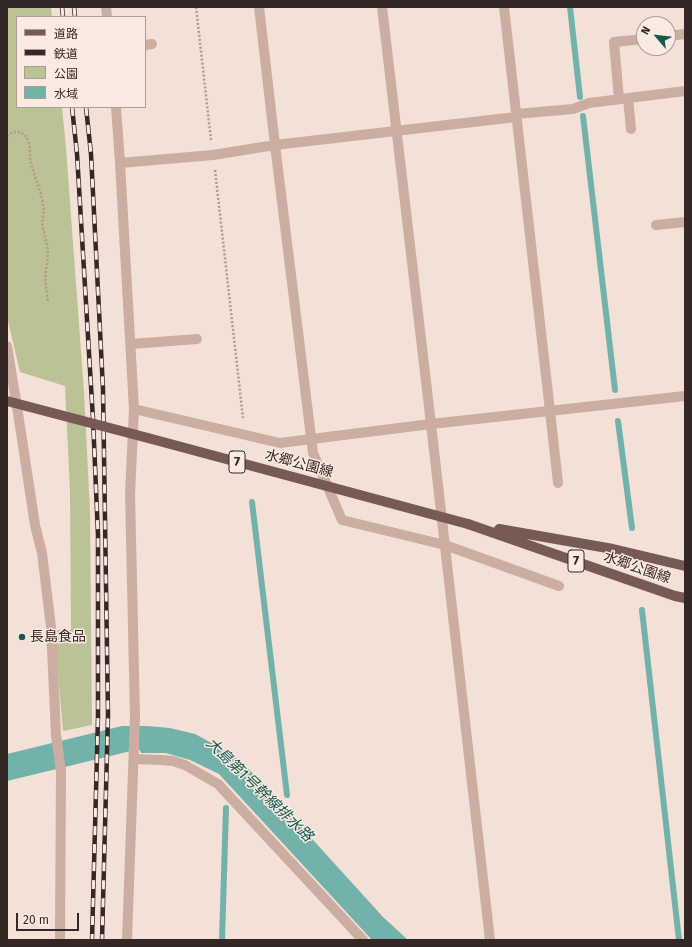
<!DOCTYPE html>
<meta charset="utf-8">
<style>
body{margin:0}
#map{position:relative;width:692px;height:947px;overflow:hidden;background:#f3e0d6;font-family:"Fira Sans","Noto Sans JP",sans-serif}
canvas{display:block}
.frame{position:absolute;inset:0;border:8px solid #352725;pointer-events:none}
.legend{position:absolute;left:16px;top:16px;width:130px;height:92px;box-sizing:border-box;background:#faebe2;border:1px solid #ab9d96;margin:0;padding:5px 7px;list-style:none;font-size:12px;color:#352725}
.legend li{display:flex;align-items:center;gap:8px;height:20px}
.legend b{width:20px;border:1px solid #ab9d96}
.north{position:absolute;left:636px;top:16px;width:40px;height:40px;box-sizing:border-box;background:#faebe2;border:1px solid #ab9d96;border-radius:50%;rotate:298deg;font-size:11px;font-weight:700;line-height:16px;text-align:center;color:#352725}
.north::after{content:'';display:block;margin:auto;width:14px;height:18px;background:#175952;clip-path:polygon(50% 0,100% 100%,50% 72%,0 100%)}
.scale{position:absolute;left:16px;top:913px;width:63px;height:18px;box-sizing:border-box;border:2px solid #352725;border-top:0;padding-left:5px;font-size:12px;line-height:14px;white-space:nowrap;color:#352725;-webkit-text-stroke:3px #faebe2;paint-order:stroke}
</style>
<div id="map">
<canvas width="692" height="947"></canvas>
<div class="frame"></div>
<ul class="legend">
<li><b style="height:5px;background:#785a54"></b>道路</li>
<li><b style="height:5px;background:#352725"></b>鉄道</li>
<li><b style="height:11px;background:#bbc295"></b>公園</li>
<li><b style="height:11px;background:#73b2aa"></b>水域</li>
</ul>
<div class="north">N</div>
<div class="scale">20 m</div>
</div>
<script>
const g = document.querySelector('canvas').getContext('2d');
g.lineJoin = 'round';
function fill(path, color) {
  g.fillStyle = color;
  g.fill(path, 'evenodd');
}
function trace(path, color, width, dash) {
  g.strokeStyle = color;
  g.lineWidth = width;
  g.lineCap = dash ? 'butt' : 'round';
  g.setLineDash(dash || []);
  g.stroke(path);
}
function label(font, color, halo, rows, align = 'center') {
  g.font = font + ' "Fira Sans","Noto Sans JP",sans-serif';
  g.lineWidth = 3;
  g.setLineDash([]);
  g.textBaseline = 'middle';
  g.strokeStyle = halo;
  g.fillStyle = color;
  for (const [text, x, y, turn = 0] of rows) {
    g.save();
    g.translate(x, y);
    g.rotate((+turn || 0) * Math.PI / 180);
    g.textAlign = isNaN(turn) ? turn : align;
    if (halo) g.strokeText(text, 0, 0);
    g.fillText(text, 0, 0);
    g.restore();
  }
}
fill(new Path2D(`
 M 7,7 L 51,7 L 52,17 L 17,17 L 17,107 L 62,107 L 66,148 L 84,392 L 90,512 L 92,725 L 63,731 L 54,630 L 71,630 L 70,491 L 65,386 L 20,372 L 7,317 Z`), '#bbc295');
fill(new Path2D(`
 M 122,726 L 147,726 L 170,728 L 195,734 L 230,753 L 245,765 L 383,917 L 408,940 L 372,940 L 219,774 L 190,760 L 166,753 L 141,753 L 139,749 L 7,781 L 7,754 Z`), '#73b2aa');
trace(new Path2D(`
 M 570,7 L 580,97
 M 583,116 L 615,390
 M 618,421 L 632,528
 M 252,502 L 287,795
 M 642,610 L 679,940
 M 222,940 L 226,808`), '#73b2aa', 6);
trace(new Path2D(`
 M 196,7 L 211,140
 M 7,136 L 13,132 L 20,132 L 27,137 L 30,149 L 30,161 L 41,194 L 44,210 L 42,223 L 48,250 L 47,264 L 45,278 L 48,301
 M 215,170 L 243,418`), '#b7978b', 2.5, [2, 2]);
trace(new Path2D(`
 M 145,45 L 152,44
 M 628,98 L 631,129
 M 656,225 L 685,222
 M 131,344 L 197,339
 M 550,411 L 558,483`), '#cbada1', 10);
trace(new Path2D(`
 M 106,7 L 107,17
 M 259,7 L 275,145 L 313,453 L 342,520 L 445,545 L 559,586
 M 382,7 L 431,424 L 490,940
 M 504,7 L 550,411
 M 668,36 L 685,34
 M 619,99 L 614,42 L 644,39
 M 116,107 L 120,163 L 134,409 L 280,443 L 431,424 L 685,396
 M 516,114 L 573,109 L 589,103 L 685,91
 M 120,163 L 213,155 L 275,145 L 516,117
 M 7,346 L 18,413 L 35,525 L 42,553 L 51,627 L 56,735 L 61,771 L 60,940
 M 134,759 L 161,760 L 173,761 L 185,765 L 218,784 L 363,940
 M 127,940 L 135,716 L 130,494 L 134,409`), '#cbada1', 10);
trace(new Path2D(`
 M 468,524 L 675,596 L 685,598
 M 499,529 L 613,549 L 685,566`), '#785a54', 10);
const rail = new Path2D(`
 M 62,7 L 63,17
 M 74,7 L 75,17
 M 72,107 L 77,154 L 93,419 L 98,535 L 98,717 L 92,940
 M 86,107 L 91,154 L 103,389 L 108,715 L 102,940`);
trace(rail, '#352725', 4.5);
trace(rail, '#faebe2', 3, [9]);
trace(new Path2D(`
 M 7,401 L 148,438 L 468,524`), '#785a54', 10);
for (const [x, y, r, color] of [
 [22,637,4,"#175952"]
]) {
  const dot = new Path2D();
  dot.arc(x, y, r, 0, 2 * Math.PI);
  g.fillStyle = color;
  g.fill(dot);
  trace(dot, '#faebe2', 1.5);
}
for (const [x, y, w] of [
 [237,462,16],
 [576,561,16]
]) {
  const box = new Path2D();
  box.roundRect(x - w / 2, y - 11, w, 22, 3);
  g.fillStyle = '#faebe2';
  g.fill(box);
  trace(box, '#352725', 1);
}
label('bold 13px', '#352725', null, [
 ["7",237,462],
 ["7",576,561]
]);
label('14px', '#352725', '#faebe2', [
 ["水郷公園線",299,464,15],
 ["水郷公園線",637,568,19]
]);
label('14px', '#352725', '#faebe2', [
 ["長島食品",30,637]
], 'left');
label('italic 15px', '#175952', '#faebe2', [
 ["大島第1号幹線排水路",259,790,44]
]);
</script>
